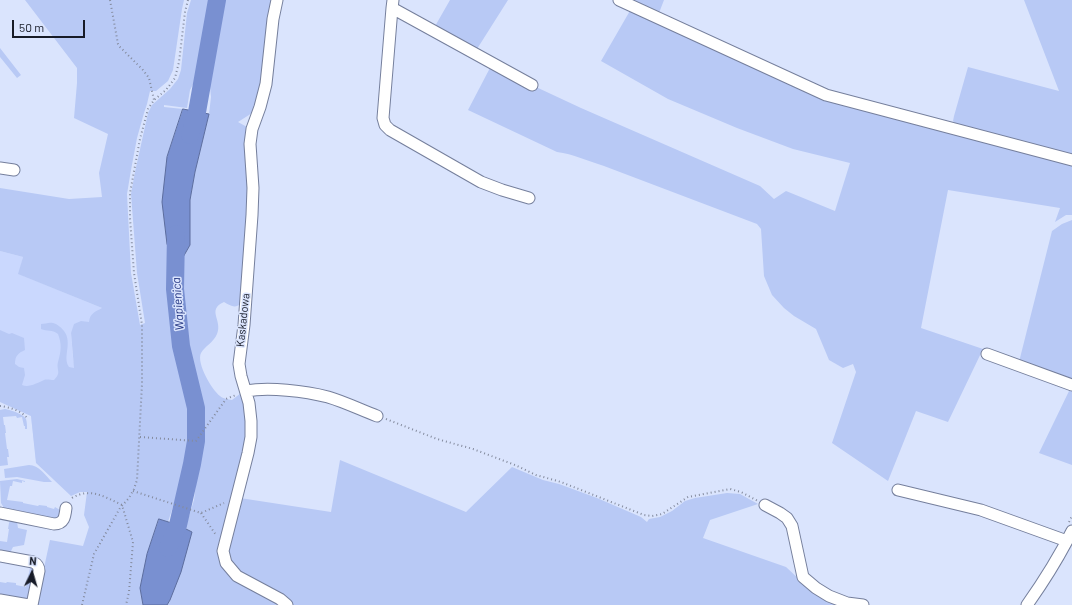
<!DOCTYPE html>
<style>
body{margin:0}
#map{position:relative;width:1072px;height:605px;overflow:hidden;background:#dae4fd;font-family:Barlow,sans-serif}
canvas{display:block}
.north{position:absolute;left:12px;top:553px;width:40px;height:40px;-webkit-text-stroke:3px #dae4fd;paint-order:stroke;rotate:5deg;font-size:11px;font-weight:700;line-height:16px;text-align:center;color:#171b27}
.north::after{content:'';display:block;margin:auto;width:14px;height:18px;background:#171b27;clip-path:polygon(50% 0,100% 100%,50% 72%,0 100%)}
.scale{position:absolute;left:12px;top:20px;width:73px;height:18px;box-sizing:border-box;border:2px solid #171b27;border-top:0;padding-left:5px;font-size:12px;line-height:14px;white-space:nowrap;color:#171b27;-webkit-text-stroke:3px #dae4fd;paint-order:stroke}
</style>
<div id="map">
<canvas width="1072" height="605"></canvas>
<div class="north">N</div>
<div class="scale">50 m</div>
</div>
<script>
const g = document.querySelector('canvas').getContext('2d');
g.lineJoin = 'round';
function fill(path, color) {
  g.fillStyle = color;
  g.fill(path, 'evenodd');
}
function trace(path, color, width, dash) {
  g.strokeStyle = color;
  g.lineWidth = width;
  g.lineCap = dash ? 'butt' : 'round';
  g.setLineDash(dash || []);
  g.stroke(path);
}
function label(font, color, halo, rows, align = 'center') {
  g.font = font + ' Barlow,sans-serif';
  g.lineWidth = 3;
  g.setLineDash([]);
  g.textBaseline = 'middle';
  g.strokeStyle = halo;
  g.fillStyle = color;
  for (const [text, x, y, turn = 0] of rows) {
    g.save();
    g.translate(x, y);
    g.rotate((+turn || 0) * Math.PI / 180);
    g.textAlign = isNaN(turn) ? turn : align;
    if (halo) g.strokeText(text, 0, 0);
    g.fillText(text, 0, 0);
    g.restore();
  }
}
fill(new Path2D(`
 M 0,251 L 23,257 L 19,274 L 102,308 L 135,301 L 71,333 L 73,358 L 77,381 L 36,460 L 31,416 L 14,408 L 0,385 Z`), '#cad8fe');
fill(new Path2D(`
 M 25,0 L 184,0 L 182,9 L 173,70 L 168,81 L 156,91 L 150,91 L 147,104 L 144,113 L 137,138 L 131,170 L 127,194 L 131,273 L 140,325 L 145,323 L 137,273 L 131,194 L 135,172 L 148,113 L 152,105 L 170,89 L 178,79 L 181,70 L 187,13 L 191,0 L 212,0 L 198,75 L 190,90 L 187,108 L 164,105 L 164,107 L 183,109 L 167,157 L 167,244 L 173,258 L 170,289 L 176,347 L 192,412 L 187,463 L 168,522 L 159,519 L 140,588 L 143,605 L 36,605 L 50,540 L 83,546 L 89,527 L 84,515 L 87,492 L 80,492 L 71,496 L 36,463 L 31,416 L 0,402 L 0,330 L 9,334 L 12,333 L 24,338 L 25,350 C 18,353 15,356 15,364 L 19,367 L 24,368 L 25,375 L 22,385 C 29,388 37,383 44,380 C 47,379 50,380 54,380 C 62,372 56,371 58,362 C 61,352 62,344 58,334 C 52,329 47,332 41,329 L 41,324 C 46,324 48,322 53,323 C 57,324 61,327 64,331 C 73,343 62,357 69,367 L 74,368 L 71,333 L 74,324 L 81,321 L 89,322 C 90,313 95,312 102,308 L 18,274 L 23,257 L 0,251 L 0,188 L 69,199 L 102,197 L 99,173 L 108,134 L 74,118 L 77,83 L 77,68 Z
 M 222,0 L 274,0 L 265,72 L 254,111 L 249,115 L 238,122 L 247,127 L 250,189 L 242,303 C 235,309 231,306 224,302 C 206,310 223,320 217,334 C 214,342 205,346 201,353 C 196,363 212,390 220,396 C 223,399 228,399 232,400 L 241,393 L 249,422 L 224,565 L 282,605 L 167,605 L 170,600 L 192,532 L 185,529 L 194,500 L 201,442 L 201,407 L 187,346 L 182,289 L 182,259 L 190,245 L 190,200 L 195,172 L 209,114 L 211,97 L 209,76 Z
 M 450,0 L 508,0 L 477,49 L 434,28 Z
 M 629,0 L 664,0 L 659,13 Z
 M 1024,0 L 1072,0 L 1072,156 L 956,125 L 953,121 L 954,116 L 968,67 L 1059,91 Z
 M 631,9 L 814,93 L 1072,163 L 1072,215 L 1066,215 L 1055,222 L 1060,208 L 948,190 L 921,328 L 983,349 L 948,422 L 916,411 L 888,481 L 832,443 L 856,372 L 853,364 L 843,368 L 829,360 L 816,329 L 794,316 L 784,308 L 772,295 L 764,276 L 761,229 L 757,224 L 604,166 C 588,161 573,154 557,152 L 468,110 L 491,66 L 581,108 L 760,186 L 774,199 L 786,191 L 835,211 L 850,163 L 793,149 L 737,128 L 668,99 L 601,61 Z
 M 0,48 L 21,75 L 17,78 L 0,57 Z
 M 1072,220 L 1072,382 L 1019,362 L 1052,231 L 1062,224 Z
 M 1070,389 L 1072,389 L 1072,465 L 1039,453 Z
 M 5,409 C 10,410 24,414 26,419 C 27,422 27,426 27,429 L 25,429 L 25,426 L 24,426 L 22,417 L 17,418 L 16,416 L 3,417 L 4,425 L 5,425 L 6,433 L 5,433 L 7,449 L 8,449 L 9,457 L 7,457 L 8,465 L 0,466 L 0,410 Z
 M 340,460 L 466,512 L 512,467 L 543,480 L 559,484 L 597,498 L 641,517 L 647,522 L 649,519 L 660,517 L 672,511 L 685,501 L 695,498 L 727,493 L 740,494 L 758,504 L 710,520 L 703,538 L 786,567 L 800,580 L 844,605 L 289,605 L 248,580 L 228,563 L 227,544 L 240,498 L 331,512 Z
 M 29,465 C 39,465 46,476 52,482 L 44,482 L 17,477 L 5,478 L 4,469 Z
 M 17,479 L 25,481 L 25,482 L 22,481 L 22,483 L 13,481 L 12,486 L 10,486 L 7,500 L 23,502 L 23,503 L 38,506 L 39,505 L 47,506 L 47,507 L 54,509 L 55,507 L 60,510 L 61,514 L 57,519 L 4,508 L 1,503 L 0,481 Z
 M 11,519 L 17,522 L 18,528 L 27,530 L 24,545 L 13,547 L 9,555 L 0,553 L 0,541 L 7,542 L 9,529 L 8,529 L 9,523 Z
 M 30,568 L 32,568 L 34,570 L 29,597 L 26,599 L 0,596 L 0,582 L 6,583 L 7,582 L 16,583 L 16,585 L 26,587 Z`), '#b8c9f5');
const water = new Path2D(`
 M 183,109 L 209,114 L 195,172 L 190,200 L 190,245 L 182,259 L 173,258 L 167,244 L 162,202 L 167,157 Z
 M 159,519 L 178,525 L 192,532 L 181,572 L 170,600 L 167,605 L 143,605 L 140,588 L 147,554 Z`);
fill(water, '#7990d1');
trace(water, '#5c6d9e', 1);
trace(new Path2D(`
 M 190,135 L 197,112 L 217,0
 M 168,548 L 178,525 L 192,464 L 196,441 L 196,408 L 181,346 L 175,289 L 176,234`), '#7990d1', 18);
const minor = new Path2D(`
 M 277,0 L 273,19 L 266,84 L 260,107 L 252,129 L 250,144 L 253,188 L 252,215 L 244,325 L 239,364 L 241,376 L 249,403 L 251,421 L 251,437 L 248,453 L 223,551 L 226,563 L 237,576 L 280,599 L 287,605
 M 393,0 L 392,8 L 532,85
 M 619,0 L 826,95 L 1072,160
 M 392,8 L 383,118 L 385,125 L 390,130 L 481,182 L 502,190 L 529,198
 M 0,168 L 14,170
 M 987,354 L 1072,385
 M 246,391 C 269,387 305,391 328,397 C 345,402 361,410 377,416
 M 898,490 L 981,510 L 1067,541
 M 765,505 L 780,513 L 787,518 L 792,526 L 803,577 L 816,588 L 829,596 L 847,603 L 863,605
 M 0,513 L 54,524 C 64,524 65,517 66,508
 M 0,556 L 33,562 C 37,564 39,566 39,571 L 32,605
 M 0,600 L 29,605
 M 1027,605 C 1044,581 1059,557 1072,531`);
trace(minor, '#757f9c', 13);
trace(new Path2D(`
 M 110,0 L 118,44 L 119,46 L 143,70 L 149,78 L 154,100
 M 0,406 C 9,407 22,411 27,418
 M 386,419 L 437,439 L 473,449 L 515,465 L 536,475 L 561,482 L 644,515 L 652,516 L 662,514 L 688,497 L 730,489 L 741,492 L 758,501
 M 140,437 L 196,441 L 226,399 L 236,395
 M 133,491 L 201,513 L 224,503
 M 72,498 C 90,487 105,497 122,505 L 133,542 L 129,592 L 126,605
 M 201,513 L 216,535
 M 1069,522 L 1072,516
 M 82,605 L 94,554 L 120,508 L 129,498 L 134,489 L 137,480 L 142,384 L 142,325 L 134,273 L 130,218 L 130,193 L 140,139 L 148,109 L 154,100 L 166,90 L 175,78 L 179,62 L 185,12 L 188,0`), '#848b9e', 2, [1, 3]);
trace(minor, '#fff', 11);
label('11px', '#171b27', '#dae4fd', [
 ["Kaskadowa",243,320,-84]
]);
label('italic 12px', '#273985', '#dae4fd', [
 ["Wapienica",178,304,-94]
]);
</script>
